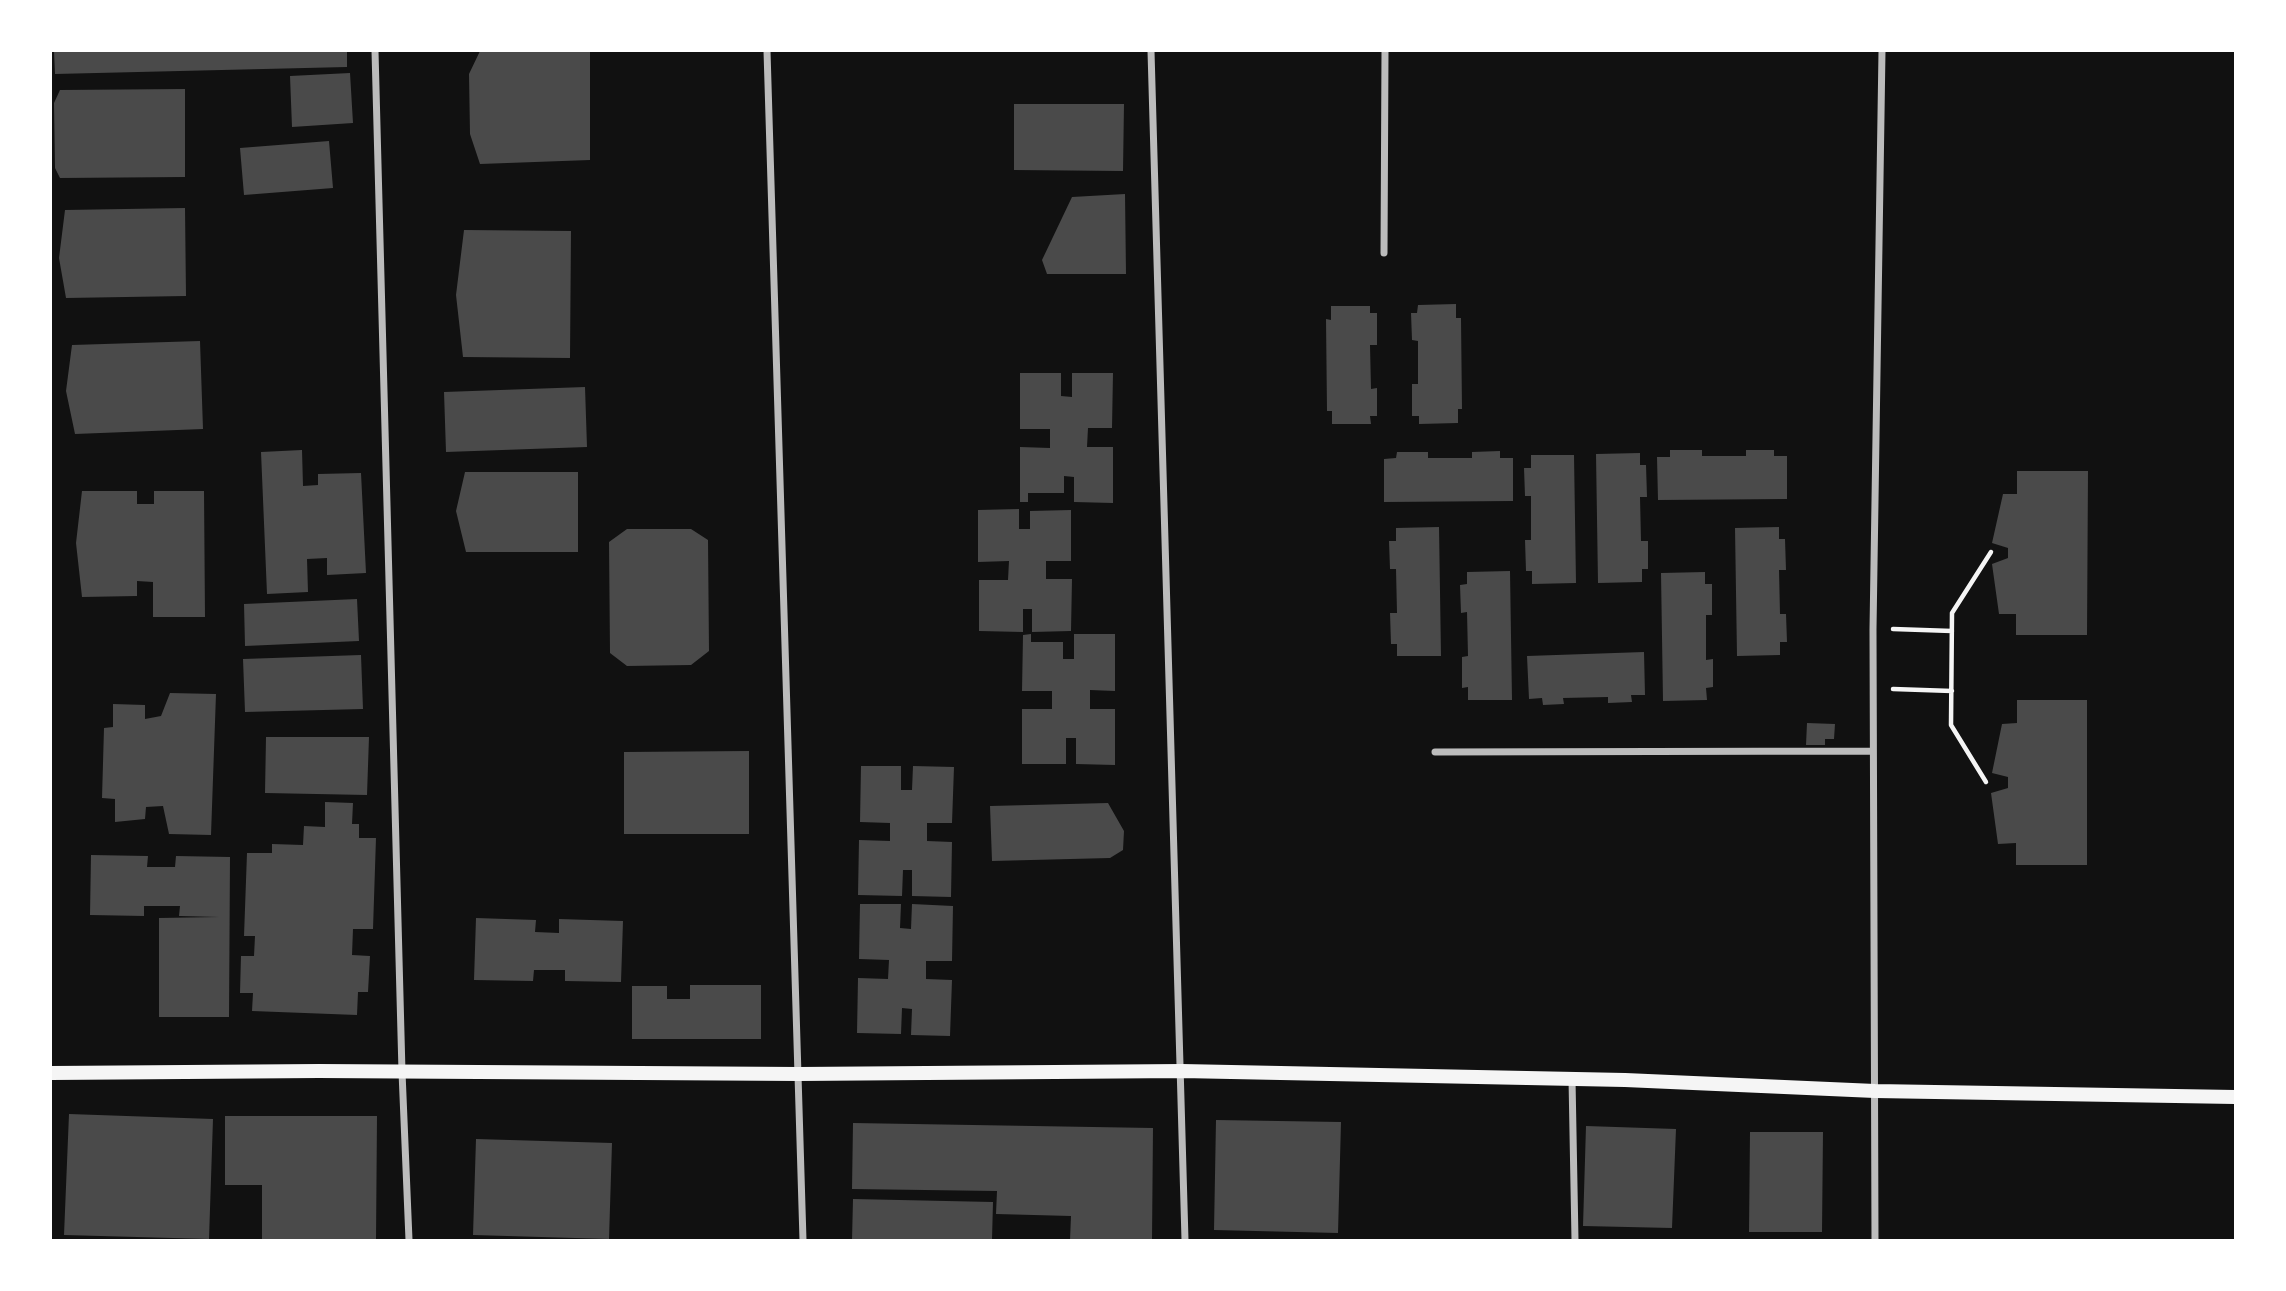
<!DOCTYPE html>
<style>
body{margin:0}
#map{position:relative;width:2286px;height:1291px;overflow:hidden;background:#111;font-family:"Asap Condensed",sans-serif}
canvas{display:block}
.frame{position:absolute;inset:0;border:52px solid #fff;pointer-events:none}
</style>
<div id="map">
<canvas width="2286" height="1291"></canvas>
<div class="frame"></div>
</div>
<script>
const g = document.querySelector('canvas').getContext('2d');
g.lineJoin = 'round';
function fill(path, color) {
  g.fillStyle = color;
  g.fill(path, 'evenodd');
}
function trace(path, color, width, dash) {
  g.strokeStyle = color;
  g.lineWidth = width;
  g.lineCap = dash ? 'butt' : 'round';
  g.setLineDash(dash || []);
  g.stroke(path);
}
fill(new Path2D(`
 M 54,51 L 347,51 L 347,67 L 55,74 Z
 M 480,51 L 590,51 L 590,160 L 480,164 L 470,134 L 469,74 Z
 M 350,73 L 353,123 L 292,127 L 290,76 Z
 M 185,89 L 185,177 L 60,178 L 55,168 L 54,103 L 60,90 Z
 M 1014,104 L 1124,104 L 1123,171 L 1014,170 Z
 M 329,141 L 333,188 L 244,195 L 240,148 Z
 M 1125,194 L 1126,274 L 1047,274 L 1042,260 L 1072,197 Z
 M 185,208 L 186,296 L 66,298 L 59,258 L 65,210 Z
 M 464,230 L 571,231 L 570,358 L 463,357 L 456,295 Z
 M 1456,304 L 1456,318 L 1461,318 L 1462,409 L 1458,409 L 1458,423 L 1419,424 L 1419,416 L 1412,416 L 1412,384 L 1418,384 L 1418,341 L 1412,340 L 1411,313 L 1417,313 L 1418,305 Z
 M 1331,306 L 1370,306 L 1370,313 L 1377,313 L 1377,345 L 1370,345 L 1371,389 L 1377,388 L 1377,416 L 1370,416 L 1371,424 L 1332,424 L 1332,411 L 1327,411 L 1326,319 L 1331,320 Z
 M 200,341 L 203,429 L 75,434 L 66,391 L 72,345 Z
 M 1020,373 L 1061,373 L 1061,396 L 1072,397 L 1072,373 L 1113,373 L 1112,428 L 1088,428 L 1087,447 L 1113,447 L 1113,503 L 1074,502 L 1074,477 L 1064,476 L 1064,493 L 1028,493 L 1028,502 L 1020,502 L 1020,447 L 1050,448 L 1050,429 L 1020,429 Z
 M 585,387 L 587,447 L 446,452 L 444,392 Z
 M 302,450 L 303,486 L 318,485 L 318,474 L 361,473 L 366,573 L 327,575 L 327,558 L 307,559 L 308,592 L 267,594 L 261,452 Z
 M 1670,450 L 1702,450 L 1702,456 L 1746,456 L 1746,450 L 1774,450 L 1774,456 L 1787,456 L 1787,499 L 1658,500 L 1657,457 L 1670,457 Z
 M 1500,451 L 1500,458 L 1513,458 L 1513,501 L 1384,502 L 1384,459 L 1396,458 L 1397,452 L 1428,452 L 1428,458 L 1472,458 L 1472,452 Z
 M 1640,453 L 1640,465 L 1646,465 L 1647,497 L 1640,497 L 1641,541 L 1648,541 L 1648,569 L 1642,569 L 1642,582 L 1598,583 L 1596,454 Z
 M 1531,455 L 1574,455 L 1576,583 L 1532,584 L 1532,571 L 1526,571 L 1525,540 L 1531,540 L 1531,496 L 1525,496 L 1524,468 L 1531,468 Z
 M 2017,471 L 2088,471 L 2087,635 L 2016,635 L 2016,614 L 1999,614 L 1992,564 L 2008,558 L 2008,548 L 1992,543 L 2003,494 L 2017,494 Z
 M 465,472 L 578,472 L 578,552 L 466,552 L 456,511 Z
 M 82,491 L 137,491 L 137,504 L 154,504 L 154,491 L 204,491 L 205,617 L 153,617 L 153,582 L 137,581 L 137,596 L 82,597 L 76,543 Z
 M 1019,509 L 1019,529 L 1030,529 L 1030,511 L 1071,510 L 1071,561 L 1046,561 L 1046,579 L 1072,579 L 1071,631 L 1032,632 L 1032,609 L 1023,609 L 1023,632 L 979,631 L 979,580 L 1008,580 L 1009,561 L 978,562 L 978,510 Z
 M 1439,527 L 1441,656 L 1397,656 L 1397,644 L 1391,644 L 1390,613 L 1397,613 L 1396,569 L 1390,569 L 1389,541 L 1396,541 L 1396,528 Z
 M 1779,527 L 1779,539 L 1785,539 L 1786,570 L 1779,570 L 1780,614 L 1786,614 L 1787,642 L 1780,642 L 1780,655 L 1737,656 L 1735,528 Z
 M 627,529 L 691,529 L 708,540 L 709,651 L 691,665 L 627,666 L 610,653 L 609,542 Z
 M 1510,571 L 1512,700 L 1468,700 L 1468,687 L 1462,688 L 1462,657 L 1468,656 L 1467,612 L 1461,613 L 1460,585 L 1467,584 L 1467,572 Z
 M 1705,572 L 1705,584 L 1712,584 L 1712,615 L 1706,615 L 1706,660 L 1713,659 L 1713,687 L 1706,688 L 1707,700 L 1663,701 L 1661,573 Z
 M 357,599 L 359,641 L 245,646 L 244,604 Z
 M 1031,634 L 1031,642 L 1063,642 L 1063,659 L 1074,659 L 1074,634 L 1115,634 L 1115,691 L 1090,690 L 1090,709 L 1115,709 L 1115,765 L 1076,764 L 1076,738 L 1066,738 L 1066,764 L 1022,764 L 1022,709 L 1052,709 L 1052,691 L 1022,691 L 1023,635 Z
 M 1644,652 L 1645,695 L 1631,695 L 1632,702 L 1608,703 L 1608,697 L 1563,698 L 1564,704 L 1543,705 L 1542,698 L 1529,699 L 1527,656 Z
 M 361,655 L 363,709 L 245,712 L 243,659 Z
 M 170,693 L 216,694 L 211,835 L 169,834 L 163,806 L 146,807 L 145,819 L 115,822 L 115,799 L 102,798 L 104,728 L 113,727 L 113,704 L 145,705 L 145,719 L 161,716 Z
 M 2017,700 L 2087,700 L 2087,865 L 2016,865 L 2016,843 L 1998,844 L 1991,793 L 2008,788 L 2008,777 L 1992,773 L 2002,724 L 2017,723 Z
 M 1807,723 L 1835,724 L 1834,739 L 1825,739 L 1825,745 L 1806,745 Z
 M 266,737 L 369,737 L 367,795 L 265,793 Z
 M 749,751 L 749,834 L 624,834 L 624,752 Z
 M 861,766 L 901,766 L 901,790 L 912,790 L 913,766 L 954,767 L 952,823 L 927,823 L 927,841 L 952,842 L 951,897 L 912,896 L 912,870 L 903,870 L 902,896 L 858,895 L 859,840 L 890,841 L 890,823 L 860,822 Z
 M 325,802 L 353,803 L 352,824 L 359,824 L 359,838 L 376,838 L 373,929 L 353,929 L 352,955 L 370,956 L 368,992 L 358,992 L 357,1015 L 252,1011 L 253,993 L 240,993 L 241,956 L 254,956 L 255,936 L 244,936 L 247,853 L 272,853 L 272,844 L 303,845 L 304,826 L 325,827 Z
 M 1108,803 L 1124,831 L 1123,850 L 1110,858 L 992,861 L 990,806 Z
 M 91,855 L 148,856 L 147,867 L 175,867 L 176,856 L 230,857 L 229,1017 L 159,1017 L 159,918 L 219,917 L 179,916 L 180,906 L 144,906 L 144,916 L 90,915 Z
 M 860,904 L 901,904 L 900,928 L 911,929 L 912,904 L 953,906 L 952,961 L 926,961 L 926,979 L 952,980 L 950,1036 L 911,1035 L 912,1009 L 902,1008 L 901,1034 L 857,1033 L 858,978 L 888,979 L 889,960 L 859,959 Z
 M 476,918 L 536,920 L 535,932 L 559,933 L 559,919 L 623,921 L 621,982 L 565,981 L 565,970 L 534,970 L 533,981 L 474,980 Z
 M 690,985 L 761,985 L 761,1039 L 632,1039 L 632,986 L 667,986 L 667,999 L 690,999 Z
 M 69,1114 L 213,1119 L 209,1239 L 64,1235 Z
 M 225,1116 L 377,1116 L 376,1240 L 262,1240 L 262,1185 L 225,1185 Z
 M 1216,1120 L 1341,1122 L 1338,1233 L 1214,1230 Z
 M 853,1123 L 1153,1128 L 1152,1240 L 1070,1240 L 1071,1216 L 996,1214 L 997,1191 L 852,1189 Z
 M 1586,1126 L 1676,1129 L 1672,1228 L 1583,1226 Z
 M 1750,1132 L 1823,1132 L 1822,1232 L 1749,1232 Z
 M 476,1139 L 612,1143 L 609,1239 L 473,1235 Z
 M 853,1199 L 993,1202 L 992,1240 L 852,1240 Z`), '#4a4a4a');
trace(new Path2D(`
 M 1893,629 L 1952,631
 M 1893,689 L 1952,691
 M 1986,782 L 1951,725 L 1952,613 L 1991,552`), '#f5f5f5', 4.5);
trace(new Path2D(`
 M 375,51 L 402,1072 L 409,1240
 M 767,51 L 803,1240
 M 1151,51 L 1185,1240
 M 1384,253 L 1385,51
 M 1435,752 L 1872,751
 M 1572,1079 L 1575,1240
 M 1875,1240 L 1873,629 L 1882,51`), '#bcbcbc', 7);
trace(new Path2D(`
 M 51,1073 L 319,1071 L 799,1074 L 1182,1071 L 1625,1080 L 1875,1091 L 2235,1097`), '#f5f5f5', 14);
</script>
